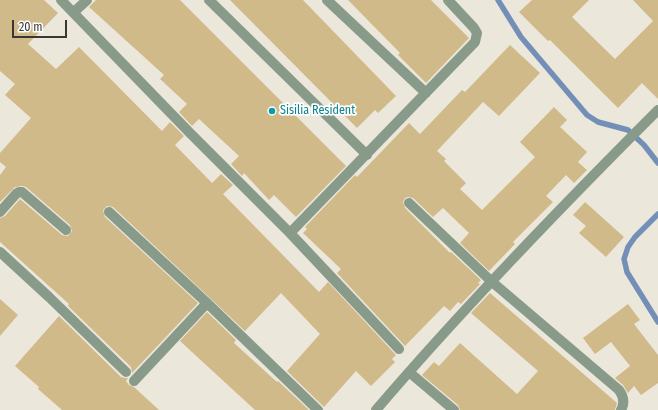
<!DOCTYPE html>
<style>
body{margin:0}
#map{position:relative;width:658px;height:410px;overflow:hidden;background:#ece7db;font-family:"Fira Sans Condensed",sans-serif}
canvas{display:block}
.scale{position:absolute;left:12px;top:20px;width:55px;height:18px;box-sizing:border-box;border:2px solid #3a3733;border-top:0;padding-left:5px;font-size:12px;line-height:14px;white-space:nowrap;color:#3a3733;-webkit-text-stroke:3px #fff;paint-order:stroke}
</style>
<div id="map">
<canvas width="658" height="410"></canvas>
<div class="scale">20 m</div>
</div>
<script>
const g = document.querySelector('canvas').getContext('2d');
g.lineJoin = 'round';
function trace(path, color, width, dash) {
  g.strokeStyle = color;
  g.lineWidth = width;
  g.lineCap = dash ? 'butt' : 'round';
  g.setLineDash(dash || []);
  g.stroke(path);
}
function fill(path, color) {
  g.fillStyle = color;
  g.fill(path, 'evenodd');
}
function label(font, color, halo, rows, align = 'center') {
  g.font = font + ' "Fira Sans Condensed",sans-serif';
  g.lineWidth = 3.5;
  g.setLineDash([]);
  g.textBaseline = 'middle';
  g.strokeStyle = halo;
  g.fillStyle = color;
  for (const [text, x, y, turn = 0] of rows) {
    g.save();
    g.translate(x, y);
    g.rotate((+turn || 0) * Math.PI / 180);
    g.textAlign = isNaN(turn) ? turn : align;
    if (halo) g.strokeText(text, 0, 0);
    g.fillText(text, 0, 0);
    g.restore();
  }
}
trace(new Path2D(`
 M 498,0 L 521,37 L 587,115 L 598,122 L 628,130 L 644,145 L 658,163
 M 658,214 L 635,237 L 628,247 L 624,259 L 627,272 L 658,322`), '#738eb7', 5.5);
fill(new Path2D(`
 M 0,0 L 44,0 L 58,13 L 28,44 L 56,69 L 79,47 L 162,131 L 170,122 L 184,136 L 175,145 L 212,183 L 221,174 L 233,185 L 223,194 L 319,292 L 328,282 L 396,355 L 392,359 L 395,362 L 371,386 L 356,371 L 324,407 L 287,371 L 320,334 L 281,293 L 245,331 L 113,207 L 107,206 L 103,210 L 105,217 L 198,303 L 132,373 L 131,367 L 68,306 L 69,304 L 0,242 L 0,218 L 5,216 L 20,199 L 62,235 L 68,236 L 72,231 L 70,225 L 26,187 L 22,186 L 15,187 L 0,202 L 0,175 L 6,167 L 0,162 L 0,153 L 31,118 L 5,95 L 15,84 L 0,71 Z
 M 96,0 L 180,0 L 346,166 L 296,217 L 274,195 L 269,200 L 244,173 L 242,176 L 231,164 L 239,156 L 199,119 L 192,126 L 179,112 L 187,104 L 160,79 L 164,75 L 89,7 Z
 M 230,0 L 303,0 L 396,96 L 378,113 L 375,110 L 357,128 Z
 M 348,0 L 431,0 L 469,38 L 426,83 L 398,55 L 400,53 Z
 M 532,0 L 589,0 L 572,17 L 615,59 L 653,21 L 633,0 L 658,0 L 658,99 L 642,83 L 618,108 L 550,40 L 548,41 L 519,12 Z
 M 510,45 L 540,73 L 499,116 L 483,102 L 437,151 L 446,159 L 444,161 L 466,183 L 460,189 L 482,210 L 535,157 L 520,142 L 554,107 L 567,120 L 560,127 L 587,152 L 578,162 L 587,170 L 574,183 L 566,175 L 546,196 L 553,202 L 513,242 L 515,244 L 489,271 L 460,243 L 469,233 L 443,208 L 433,217 L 413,198 L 408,197 L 405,198 L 403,202 L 405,208 L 450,253 L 451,252 L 481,280 L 478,283 L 480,284 L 461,304 L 458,302 L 450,311 L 444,306 L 405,346 L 337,273 L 341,269 L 303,233 L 307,229 L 305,227 L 355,175 L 357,177 L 409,123 L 420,134 L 462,90 L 465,92 Z
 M 585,202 L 624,237 L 606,257 L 579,233 L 586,226 L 573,215 Z
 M 490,293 L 617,403 L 615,410 L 460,410 L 458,405 L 422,375 L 434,362 L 439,366 L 460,343 L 517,394 L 538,371 L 471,313 Z
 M 0,299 L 18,315 L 0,336 Z
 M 628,304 L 640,320 L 634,324 L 658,355 L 658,383 L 641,395 L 634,386 L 628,393 L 623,385 L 615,378 L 630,366 L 611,342 L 595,354 L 583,338 Z
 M 207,312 L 236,340 L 234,343 L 277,382 L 278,381 L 309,410 L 255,410 L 180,341 Z
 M 59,316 L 121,377 L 125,378 L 128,378 L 126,381 L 129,385 L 134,387 L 159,410 L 62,410 L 38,389 L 39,387 L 15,366 Z`), '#d1ba89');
trace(new Path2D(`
 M 61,0 L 189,132 L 290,233 L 399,349
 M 209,0 L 367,155
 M 327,0 L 426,93
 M 74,12 L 87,0
 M 409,203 L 491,281 L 619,390 C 624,397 625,403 621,410
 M 0,212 L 16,194 L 19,192 L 22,192 L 66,230
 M 109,212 L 207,303 L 318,410
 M 290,233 L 475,42 L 477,33 L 474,28 L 448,0
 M 0,252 L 49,297 L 126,372
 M 409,372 L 454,410
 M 134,381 L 207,303
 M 376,410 C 465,306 561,207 658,110`), '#889a89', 10);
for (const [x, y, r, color] of [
 [272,111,4,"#0f9aa8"]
]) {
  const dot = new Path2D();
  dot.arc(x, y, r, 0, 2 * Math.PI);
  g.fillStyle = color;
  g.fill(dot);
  trace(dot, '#fff', 1.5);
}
label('12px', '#0d838f', '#fff', [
 ["Sisilia Resident",280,111]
], 'left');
</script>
